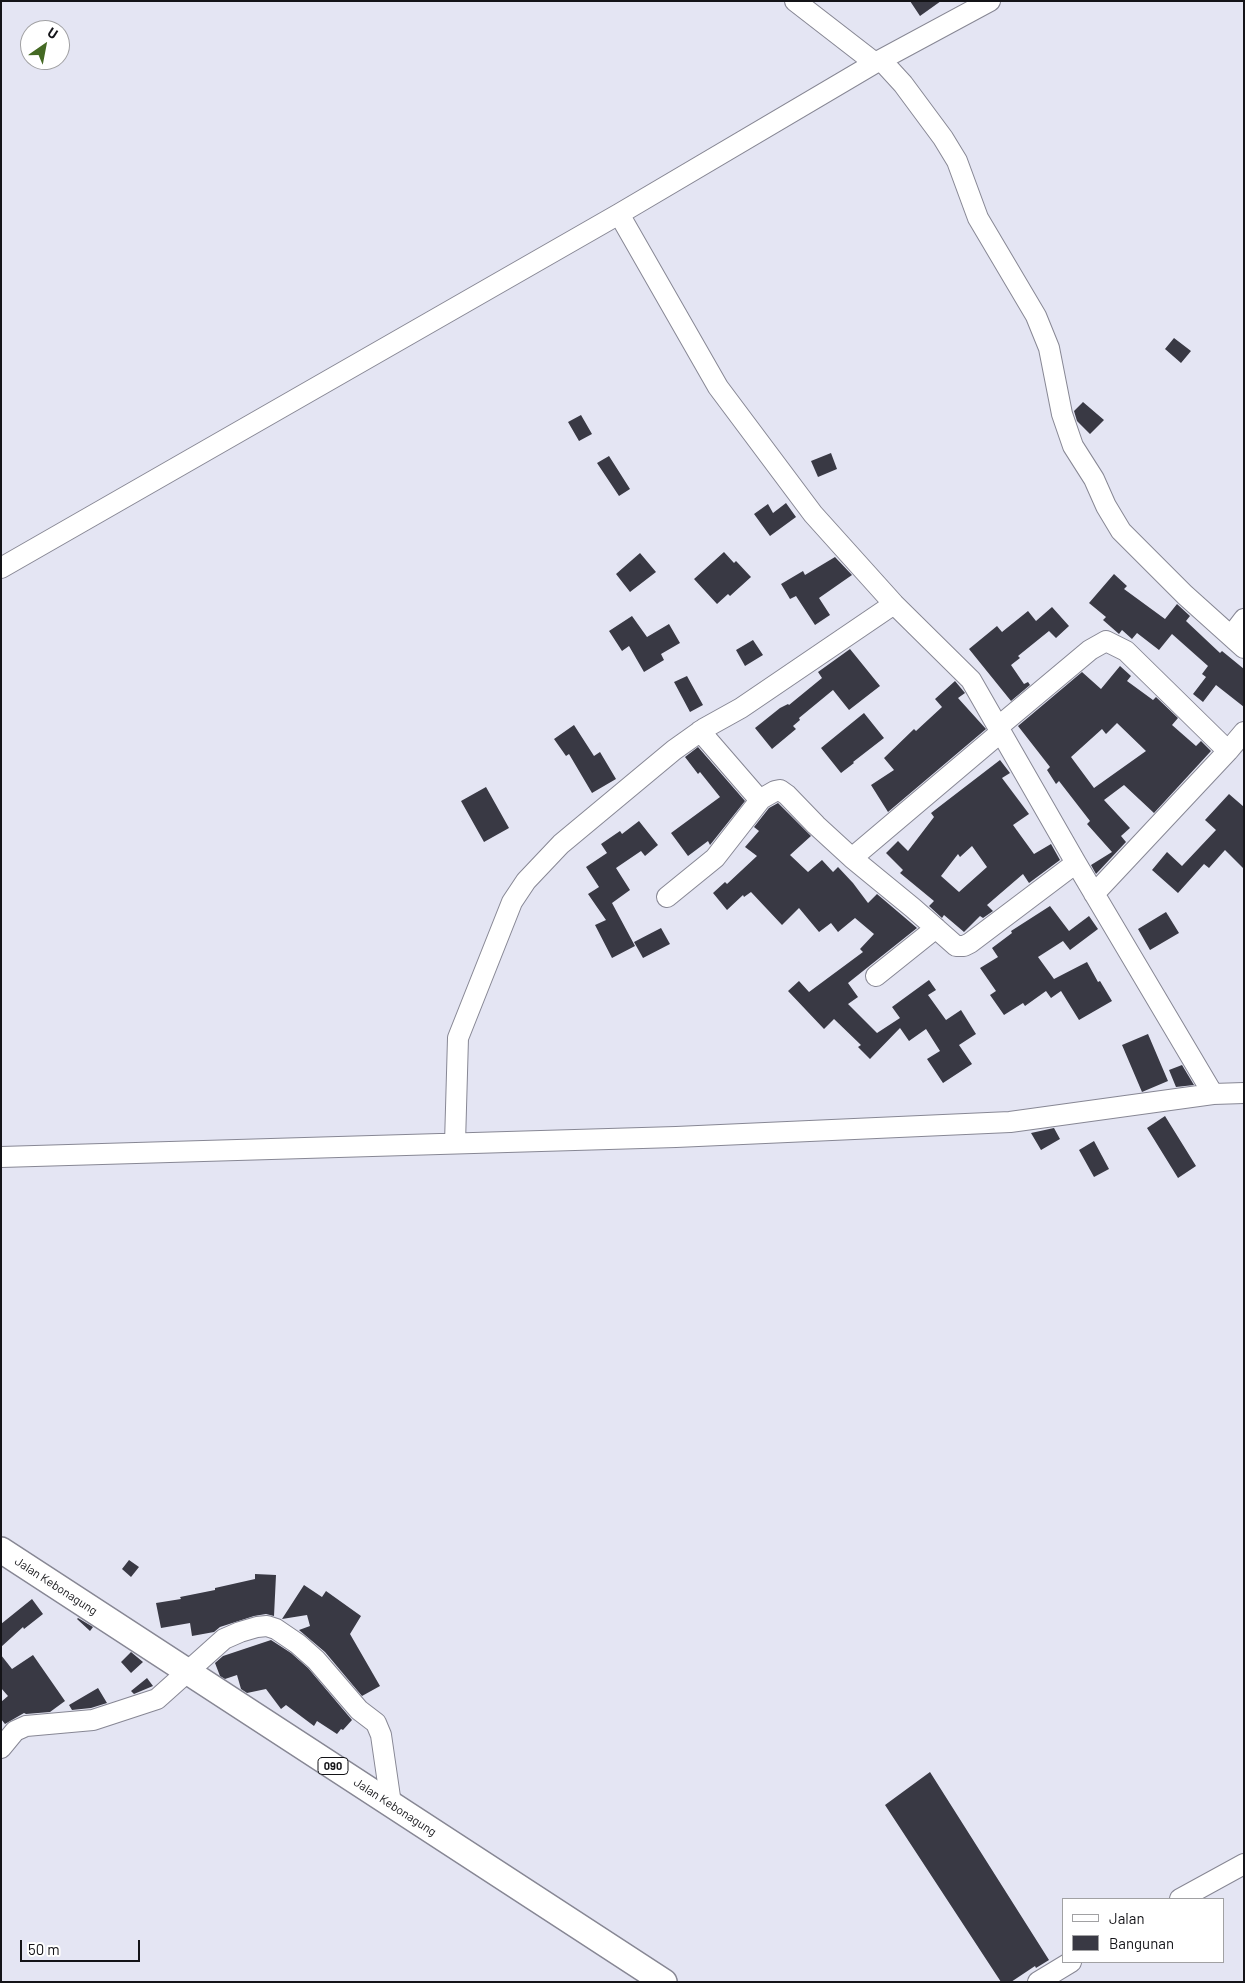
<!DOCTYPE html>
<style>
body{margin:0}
#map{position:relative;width:1245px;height:1983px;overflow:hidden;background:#e4e5f3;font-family:Barlow,sans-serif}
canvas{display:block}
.frame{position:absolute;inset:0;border:2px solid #141418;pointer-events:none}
.legend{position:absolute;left:1062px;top:1898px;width:162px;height:65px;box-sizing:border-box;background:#fff;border:1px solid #a1a1a3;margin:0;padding:6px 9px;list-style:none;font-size:15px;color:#141418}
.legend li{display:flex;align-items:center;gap:10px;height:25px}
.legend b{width:25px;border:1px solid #a1a1a3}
.north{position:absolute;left:20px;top:20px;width:50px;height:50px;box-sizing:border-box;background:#fff;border:1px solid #a1a1a3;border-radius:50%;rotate:33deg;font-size:14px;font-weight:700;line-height:20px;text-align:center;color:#141418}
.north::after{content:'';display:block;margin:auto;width:18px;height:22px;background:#446923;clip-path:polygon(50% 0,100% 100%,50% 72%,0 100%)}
.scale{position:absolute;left:20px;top:1940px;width:120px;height:22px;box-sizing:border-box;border:2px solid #141418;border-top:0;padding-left:6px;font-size:15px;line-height:18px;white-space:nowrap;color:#141418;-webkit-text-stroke:4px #fff;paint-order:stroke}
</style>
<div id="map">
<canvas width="1245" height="1983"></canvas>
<div class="frame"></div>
<ul class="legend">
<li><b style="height:6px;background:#fff"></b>Jalan</li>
<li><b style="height:14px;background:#393944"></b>Bangunan</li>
</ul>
<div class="north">U</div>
<div class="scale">50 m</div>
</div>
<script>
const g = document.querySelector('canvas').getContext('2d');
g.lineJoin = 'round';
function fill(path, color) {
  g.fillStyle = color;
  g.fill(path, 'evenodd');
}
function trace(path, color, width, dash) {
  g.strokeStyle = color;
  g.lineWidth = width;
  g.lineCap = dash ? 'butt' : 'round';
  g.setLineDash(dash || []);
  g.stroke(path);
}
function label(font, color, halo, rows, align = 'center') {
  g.font = font + ' Barlow,sans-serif';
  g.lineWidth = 5;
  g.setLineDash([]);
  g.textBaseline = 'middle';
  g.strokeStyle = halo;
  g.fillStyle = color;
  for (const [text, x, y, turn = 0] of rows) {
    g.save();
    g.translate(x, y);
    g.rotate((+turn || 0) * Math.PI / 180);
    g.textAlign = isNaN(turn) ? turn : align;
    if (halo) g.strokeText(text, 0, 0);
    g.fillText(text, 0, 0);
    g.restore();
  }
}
fill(new Path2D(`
 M 910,1 L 941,1 L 920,16 Z
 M 1174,338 L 1191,351 L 1181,363 L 1165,349 Z
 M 1083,402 L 1104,420 L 1090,434 L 1077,421 L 1074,411 Z
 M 581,415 L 592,434 L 579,441 L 568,422 Z
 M 831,453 L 837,469 L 818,477 L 811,461 Z
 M 609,456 L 630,489 L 619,496 L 597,463 Z
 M 786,503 L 796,517 L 770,536 L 754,514 L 768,504 L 773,513 Z
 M 724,552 L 734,563 L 736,561 L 751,577 L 730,596 L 728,594 L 717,604 L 694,579 Z
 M 640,553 L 656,572 L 630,592 L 616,574 Z
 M 835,557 L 852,575 L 819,598 L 830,615 L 815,625 L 796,596 L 790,599 L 781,584 L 803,571 L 805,575 Z
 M 1114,574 L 1127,586 L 1124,589 L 1165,619 L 1177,604 L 1190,616 L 1186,621 L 1220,653 L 1222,651 L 1244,669 L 1244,707 L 1216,685 L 1203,702 L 1193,694 L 1206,677 L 1202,674 L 1208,666 L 1172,634 L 1159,650 L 1137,633 L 1132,639 L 1122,630 L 1119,634 L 1103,620 L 1106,617 L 1089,603 Z
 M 1052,607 L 1069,626 L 1056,638 L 1049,631 L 1018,656 L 1020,658 L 1011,665 L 1024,684 L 1028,682 L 1030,685 L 1011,701 L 969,649 L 997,626 L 1002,632 L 1028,611 L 1036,621 Z
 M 632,616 L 647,637 L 669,624 L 680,643 L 661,654 L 664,660 L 644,672 L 629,646 L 622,651 L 609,631 Z
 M 753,640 L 763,655 L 745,666 L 736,650 Z
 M 850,649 L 880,686 L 849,710 L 833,690 L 799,718 L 800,720 L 793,726 L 796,729 L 772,749 L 755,728 L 780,708 L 788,704 L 789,705 L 822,678 L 818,672 Z
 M 1120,666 L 1131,676 L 1127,681 L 1153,700 L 1156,697 L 1178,718 L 1172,725 L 1196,746 L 1201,741 L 1211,751 L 1154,813 L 1124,785 L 1104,800 L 1130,828 L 1121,836 L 1126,842 L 1096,874 L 1091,865 L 1112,852 L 1087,824 L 1090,821 L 1059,781 L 1056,784 L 1047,770 L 1050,767 L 1018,726 L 1082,672 L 1101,689 ZM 1117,723 L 1146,751 L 1094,788 L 1071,757 L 1102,729 L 1106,734 Z
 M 687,676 L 703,705 L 690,712 L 674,682 Z
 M 955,681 L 965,693 L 958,698 L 986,729 L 888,812 L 871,785 L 894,770 L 884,758 L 914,729 L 916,731 L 942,707 L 935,699 Z
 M 864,713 L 884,738 L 853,762 L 854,763 L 841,773 L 821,748 Z
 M 574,725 L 594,756 L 600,752 L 616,779 L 592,793 L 569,754 L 566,756 L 554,739 Z
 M 698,747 L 745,801 L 710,845 L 708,841 L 688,856 L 671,833 L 720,797 L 700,772 L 698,774 L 685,757 Z
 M 1000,760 L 1010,773 L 1002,778 L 1029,814 L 1013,825 L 1034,854 L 1051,844 L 1060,860 L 1029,883 L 1023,874 L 987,905 L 993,911 L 983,918 L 980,916 L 964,932 L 944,915 L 942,918 L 929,906 L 934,901 L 900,873 L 903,870 L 886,853 L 898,841 L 908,851 L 934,817 L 931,813 ZM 972,846 L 987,867 L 959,892 L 941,876 L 958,854 L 960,857 Z
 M 486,787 L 509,828 L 484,842 L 461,801 Z
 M 1229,794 L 1244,807 L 1244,869 L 1225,850 L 1209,868 L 1204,864 L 1178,893 L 1152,870 L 1167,852 L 1182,866 L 1216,830 L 1205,820 Z
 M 778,803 L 811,836 L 790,855 L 808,872 L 822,860 L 833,872 L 838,867 L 853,883 L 868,903 L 877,894 L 917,928 L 848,983 L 858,997 L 848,1004 L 877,1033 L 900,1018 L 892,1007 L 929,980 L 936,990 L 928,995 L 946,1020 L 961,1010 L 976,1034 L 959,1045 L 972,1064 L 943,1083 L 927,1059 L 940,1051 L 926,1029 L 909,1041 L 900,1028 L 870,1059 L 858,1047 L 861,1045 L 834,1019 L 824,1029 L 788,991 L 799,981 L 809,992 L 863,952 L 860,949 L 874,934 L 855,918 L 838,932 L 831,923 L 819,932 L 799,908 L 782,925 L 751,892 L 744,897 L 743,895 L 727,910 L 713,893 L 725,882 L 727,884 L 757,856 L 745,847 L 759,831 L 754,827 L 769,808 Z
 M 639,821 L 658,845 L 645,856 L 641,851 L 616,868 L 630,890 L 612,903 L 635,946 L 612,958 L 595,925 L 606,920 L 588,894 L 599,887 L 586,867 L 607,853 L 601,844 L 620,831 L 622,834 Z
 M 1050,906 L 1069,931 L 1089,916 L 1098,929 L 1070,950 L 1063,941 L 1038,957 L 1054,979 L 1087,962 L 1098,982 L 1100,981 L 1112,1001 L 1079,1020 L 1061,991 L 1051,998 L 1046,991 L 1025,1006 L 1023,1003 L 1004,1015 L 990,995 L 996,991 L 980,968 L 998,957 L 992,948 L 1012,933 L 1011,931 Z
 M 1166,912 L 1179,933 L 1150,950 L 1138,929 Z
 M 661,928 L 670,944 L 643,958 L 634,942 Z
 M 1148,1034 L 1168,1081 L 1142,1092 L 1122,1045 Z
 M 1182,1065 L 1194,1085 L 1176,1087 L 1169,1070 Z
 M 1165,1116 L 1196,1166 L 1178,1178 L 1147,1128 Z
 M 1054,1128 L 1060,1139 L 1041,1150 L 1031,1133 Z
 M 1094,1141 L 1109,1169 L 1094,1177 L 1079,1150 Z
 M 129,1560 L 139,1567 L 131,1577 L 122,1569 Z
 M 255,1574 L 276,1575 L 274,1616 L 266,1614 L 254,1616 L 220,1627 L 214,1632 L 192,1636 L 190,1623 L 161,1628 L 156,1603 L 181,1599 L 180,1597 L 215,1590 L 215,1588 L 255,1579 Z
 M 304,1585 L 322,1597 L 326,1591 L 361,1616 L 350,1634 L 380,1686 L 362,1696 L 325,1652 L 299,1630 L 310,1626 L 307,1615 L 282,1619 Z
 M 32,1599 L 43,1614 L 24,1629 L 23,1627 L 1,1647 L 1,1624 Z
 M 78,1618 L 93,1627 L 90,1631 L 77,1619 Z
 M 271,1640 L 291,1653 L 308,1668 L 352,1720 L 343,1730 L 341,1729 L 337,1734 L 317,1721 L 314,1726 L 286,1705 L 281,1709 L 266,1689 L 247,1693 L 241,1689 L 237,1675 L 225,1679 L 220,1676 L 215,1663 L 223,1656 Z
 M 131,1652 L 143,1662 L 131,1673 L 121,1662 Z
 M 1,1655 L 12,1669 L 33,1655 L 65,1701 L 50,1712 L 26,1714 L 24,1713 L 5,1724 L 1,1719 L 1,1702 L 8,1696 L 1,1688 Z
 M 147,1678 L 153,1686 L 134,1694 L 131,1691 Z
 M 98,1688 L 107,1703 L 91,1708 L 72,1710 L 69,1705 Z
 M 930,1772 L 1049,1960 L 1036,1968 L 1035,1966 L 1011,1982 L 1001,1982 L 885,1805 Z`), '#393944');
const minor = new Path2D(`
 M 795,1 L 875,63
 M 881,60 L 903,84 L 943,138 L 957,161 L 978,218 L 1036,316 L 1049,348 L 1062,414 L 1073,446 L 1094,479 L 1106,506 L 1121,531 L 1185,595 L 1244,648
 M 619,214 L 718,387 L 813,514 L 894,604 L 971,680 L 1076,863 L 1213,1094
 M 1,568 L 619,214 L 875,63 L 990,1
 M 1231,636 L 1244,619
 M 998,727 L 1090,650 L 1106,641 L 1126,651 L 1228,751
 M 700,731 L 758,798 L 761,799 L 775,791 L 780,790 L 787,795 L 816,825 L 852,858 L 913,908 L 956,946 L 964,946 L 970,943 L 1076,863
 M 852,858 L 1001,732
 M 1094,894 L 1228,751 L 1244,732
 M 667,897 L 715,858 L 761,799
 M 876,976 L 936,928
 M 455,1143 L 458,1038 L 512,902 L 526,881 L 561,844 L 674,750 L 705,728 L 741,708 L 894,604
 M 1,1157 L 676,1137 L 1010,1122 L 1213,1094 L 1244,1093
 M 1,1748 L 15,1731 L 26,1726 L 93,1720 L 157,1699 L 224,1639 L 240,1632 L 257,1627 L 267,1626 L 276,1629 L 298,1644 L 316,1660 L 359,1710 L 376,1723 L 381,1735 L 391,1804
 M 1180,1899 L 1244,1864
 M 1038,1982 L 1071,1962`);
const major = new Path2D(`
 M 1,1550 L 664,1982`);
trace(minor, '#878794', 22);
trace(major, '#878794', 28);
trace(minor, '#fff', 20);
trace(major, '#fff', 25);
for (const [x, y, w] of [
 [333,1766,30]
]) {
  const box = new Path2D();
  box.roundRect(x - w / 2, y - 8.5, w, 17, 4);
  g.fillStyle = '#fff';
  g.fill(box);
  trace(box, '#141418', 1);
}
label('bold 11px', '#141418', null, [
 ["090",333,1766]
]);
label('12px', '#141418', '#fff', [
 ["Jalan Kebonagung",56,1586,33],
 ["Jalan Kebonagung",395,1807,33]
]);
</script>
